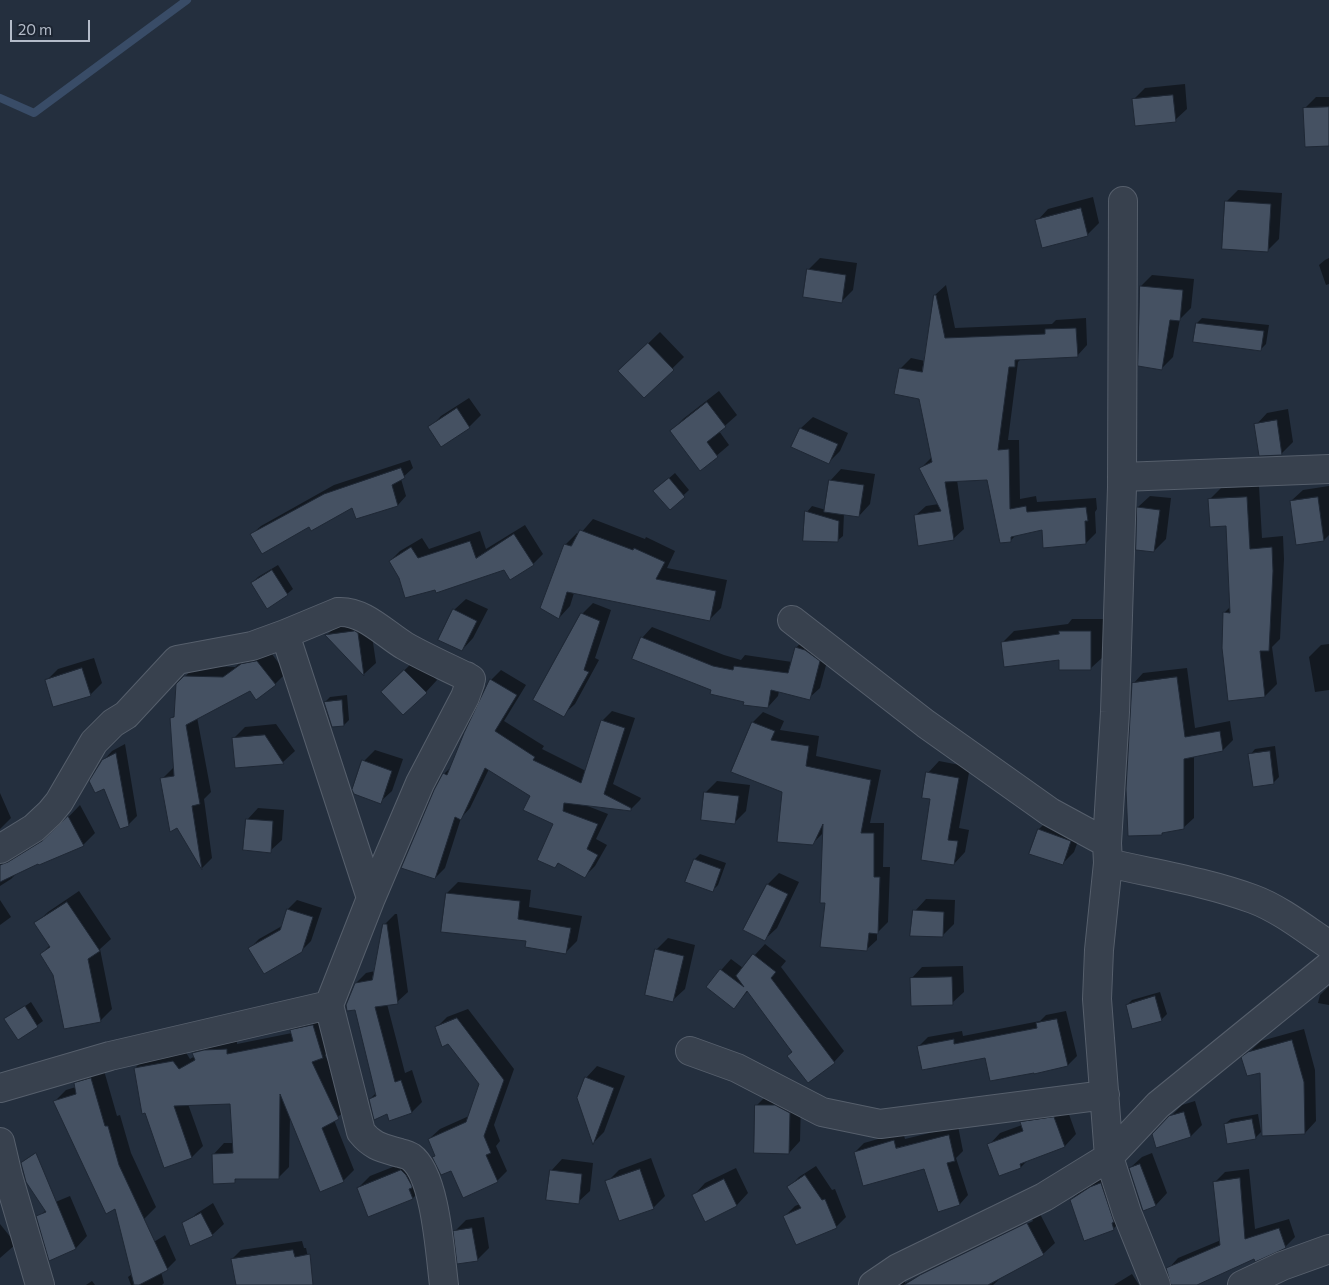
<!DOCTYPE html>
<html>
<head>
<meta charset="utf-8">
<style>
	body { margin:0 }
	#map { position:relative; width:1329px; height:1285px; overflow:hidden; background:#242f3e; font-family:Commissioner,sans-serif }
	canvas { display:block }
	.scale { position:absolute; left:10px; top:20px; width:80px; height:22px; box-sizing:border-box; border:2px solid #b4bcc9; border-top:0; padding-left:6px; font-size:15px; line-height:18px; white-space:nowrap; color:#b4bcc9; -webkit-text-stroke:4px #1d2633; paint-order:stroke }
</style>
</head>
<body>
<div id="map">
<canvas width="1329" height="1285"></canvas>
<div class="scale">20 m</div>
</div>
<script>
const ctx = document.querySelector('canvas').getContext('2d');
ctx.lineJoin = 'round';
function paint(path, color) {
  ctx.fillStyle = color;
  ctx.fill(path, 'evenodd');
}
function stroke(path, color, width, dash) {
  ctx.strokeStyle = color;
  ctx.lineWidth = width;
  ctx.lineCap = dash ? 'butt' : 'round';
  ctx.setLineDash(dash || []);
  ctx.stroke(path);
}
const shadow = new Path2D(`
	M 1185,84 L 1187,109 L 1175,120 L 1133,100 L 1145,88 Z
	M 1316,97 L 1329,97 L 1329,144 L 1304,109 Z
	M 1238,190 L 1282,193 L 1279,239 L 1267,251 L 1227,201 Z
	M 1093,197 L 1099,223 L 1087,235 L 1037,221 L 1048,209 Z
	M 820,258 L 857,263 L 853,290 L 841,302 L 804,296 L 809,269 Z
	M 1329,258 L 1329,284 L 1326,285 L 1319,265 L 1325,260 Z
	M 1152,275 L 1194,279 L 1191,308 L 1180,319 L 1173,357 L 1161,369 L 1141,286 Z
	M 946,285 L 955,328 L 1052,324 L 1056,320 L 1086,318 L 1087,345 L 1077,356 L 1022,358 L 1018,362 L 1008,440 L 1019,440 L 1020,499 L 1036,496 L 1037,502 L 1096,498 L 1097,509 L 1095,512 L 1096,533 L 1086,543 L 1043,529 L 1017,534 L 1010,541 L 988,479 L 957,480 L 964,529 L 953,539 L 915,516 L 926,506 L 939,504 L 921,468 L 931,458 L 920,398 L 900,369 L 911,358 L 925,361 L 935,295 Z
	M 1202,318 L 1269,325 L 1266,344 L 1261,349 L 1197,323 Z
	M 660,332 L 684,357 L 644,396 L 620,371 Z
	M 719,391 L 737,415 L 719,431 L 729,445 L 701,469 L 672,431 L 683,419 Z
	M 469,398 L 481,415 L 469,427 L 441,445 L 430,428 L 441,416 Z
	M 1288,409 L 1293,442 L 1281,454 L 1256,425 L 1267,413 Z
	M 813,417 L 848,433 L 840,451 L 828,463 L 793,446 L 801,428 Z
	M 410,460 L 413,468 L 401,479 L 406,496 L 398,505 L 357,518 L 353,506 L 309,525 L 252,534 L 261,526 L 334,485 Z
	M 841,469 L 875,474 L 870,504 L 859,516 L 844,513 L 843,536 L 837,541 L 807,512 L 812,506 L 826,510 L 830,481 Z
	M 675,473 L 689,490 L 670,508 L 660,486 Z
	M 1259,486 L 1262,538 L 1283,536 L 1284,559 L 1280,639 L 1272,647 L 1277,684 L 1265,696 L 1224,613 L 1231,606 L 1227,525 L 1209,500 L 1221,488 Z
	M 1329,486 L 1329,535 L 1324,540 L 1291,501 L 1303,490 Z
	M 1150,496 L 1171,498 L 1166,539 L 1154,551 L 1138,507 Z
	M 593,519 L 645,539 L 646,537 L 675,551 L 667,568 L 727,580 L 721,608 L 710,619 L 574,593 L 570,606 L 559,618 L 565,545 L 577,533 L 580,534 Z
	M 525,525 L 543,554 L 533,564 L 504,569 L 436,589 L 400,577 L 390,561 L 400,551 L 422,538 L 429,549 L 480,531 L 486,549 Z
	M 278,565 L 293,589 L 287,594 L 267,607 L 252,583 L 258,577 Z
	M 466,599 L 488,609 L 473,638 L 462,650 L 454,610 Z
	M 593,603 L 611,610 L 595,658 L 599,660 L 575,704 L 563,715 L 582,614 Z
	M 1072,619 L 1103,619 L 1103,657 L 1091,668 L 1002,643 L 1014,631 L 1068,624 Z
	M 370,622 L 376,663 L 364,674 L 327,635 L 338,624 Z
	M 652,627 L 724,655 L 741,660 L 745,655 L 792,662 L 796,648 L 806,637 L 830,650 L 820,688 L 809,698 L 779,691 L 778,696 L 768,707 L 745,701 L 713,689 L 642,638 Z
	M 1329,644 L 1329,690 L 1315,692 L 1309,657 L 1321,645 Z
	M 269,650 L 286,673 L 275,684 L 250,689 L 197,717 L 211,792 L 204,799 L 212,858 L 202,868 L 177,827 L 162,779 L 174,767 L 172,718 L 176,714 L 178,684 L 196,665 L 235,667 L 253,653 Z
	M 94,658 L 102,683 L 90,695 L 46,681 L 58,669 Z
	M 416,659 L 437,680 L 426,692 L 382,692 Z
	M 1187,668 L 1195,728 L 1230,721 L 1233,740 L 1223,750 L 1194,755 L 1194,818 L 1183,828 L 1164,832 L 1162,834 L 1133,684 L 1143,673 Z
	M 501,670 L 526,685 L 504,721 L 544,746 L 542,749 L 586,771 L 602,721 L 612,711 L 635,718 L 613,784 L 641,798 L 640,800 L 630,810 L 585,805 L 608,814 L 596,839 L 607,845 L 595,866 L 585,876 L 560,862 L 555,867 L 554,824 L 532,796 L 489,769 L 470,808 L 461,818 L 445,868 L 435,878 L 444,774 L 452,766 L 465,734 L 491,680 Z
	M 347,695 L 349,720 L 344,725 L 325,702 L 330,697 Z
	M 763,712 L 784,721 L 780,730 L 819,736 L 816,756 L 881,770 L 870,823 L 884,823 L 883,867 L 890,867 L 888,922 L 877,933 L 877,940 L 866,950 L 827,902 L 824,832 L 812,844 L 783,791 L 753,722 Z
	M 276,724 L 295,751 L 283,762 L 236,767 L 234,738 L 245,727 Z
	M 125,744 L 137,816 L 128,825 L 103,761 L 112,751 Z
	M 1275,746 L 1279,777 L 1274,782 L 1254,786 L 1250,755 L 1255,749 Z
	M 375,750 L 403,759 L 392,791 L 380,802 L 364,761 Z
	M 939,761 L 970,767 L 959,828 L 969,830 L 965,852 L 954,864 L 932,798 L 928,773 Z
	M 717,781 L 750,785 L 746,811 L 734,823 L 705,793 Z
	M 0,793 L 11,818 L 0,829 Z
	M 80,805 L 95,833 L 83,845 L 39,864 L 38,862 L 18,872 L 11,879 L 0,886 L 0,847 L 21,851 L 56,830 Z
	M 258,808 L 284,810 L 282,840 L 270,851 L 247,820 Z
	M 1050,818 L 1082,830 L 1074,852 L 1062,864 L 1039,829 Z
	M 700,854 L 726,863 L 718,885 L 712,891 L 695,859 Z
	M 779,873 L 799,882 L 777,928 L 765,939 L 745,929 L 768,884 Z
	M 458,882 L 531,890 L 529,907 L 582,916 L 577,941 L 565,953 L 527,940 L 447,893 Z
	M 79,891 L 111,939 L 100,949 L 112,1009 L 100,1021 L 54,974 L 41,955 L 50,945 L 36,923 L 48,912 Z
	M 926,899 L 955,900 L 954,924 L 942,936 L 915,911 Z
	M 0,900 L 11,917 L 0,925 Z
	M 297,900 L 322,908 L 311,941 L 301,951 L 250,948 L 259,939 L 282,926 L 288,909 Z
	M 395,914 L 397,914 L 408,992 L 397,1002 L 387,1004 L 405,1073 L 412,1070 L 422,1102 L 412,1112 L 390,1119 L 387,1112 L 370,1099 L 376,1093 L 356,983 L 366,973 L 375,971 L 385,924 Z
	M 668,938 L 695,945 L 685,989 L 673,1000 L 656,950 Z
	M 765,944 L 786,961 L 781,967 L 844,1051 L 834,1062 L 793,1052 L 748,991 L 734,1007 L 707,986 L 731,959 L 743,968 Z
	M 963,966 L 964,992 L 952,1003 L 911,979 L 922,967 Z
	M 1329,986 L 1329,1005 L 1318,1003 L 1320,995 Z
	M 1160,992 L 1167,1014 L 1161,1020 L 1127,1005 L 1132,1000 Z
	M 31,1002 L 43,1021 L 18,1039 L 6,1019 Z
	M 468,1009 L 514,1069 L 494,1125 L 500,1141 L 496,1146 L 507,1171 L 497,1181 L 451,1169 L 433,1157 L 436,1155 L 429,1139 L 440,1129 L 469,1116 L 481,1084 L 437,1027 L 447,1017 Z
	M 1066,1011 L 1077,1056 L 1068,1065 L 986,1057 L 919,1046 L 928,1037 L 962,1031 L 963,1036 L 1040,1021 L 1046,1015 Z
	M 324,1014 L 334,1046 L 325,1055 L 350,1107 L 334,1120 L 354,1170 L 343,1181 L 290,1116 L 289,1167 L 278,1178 L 237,1178 L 234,1181 L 213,1155 L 224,1143 L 233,1143 L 231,1103 L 188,1104 L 203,1146 L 192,1157 L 135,1068 L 146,1057 L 185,1051 L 190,1059 L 195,1056 L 193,1053 L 204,1042 L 237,1039 L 237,1044 L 292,1033 L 291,1031 L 302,1020 Z
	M 1304,1029 L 1315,1070 L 1316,1121 L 1305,1133 L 1261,1071 L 1243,1058 L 1261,1041 Z
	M 597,1066 L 625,1076 L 604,1132 L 593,1143 L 586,1078 Z
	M 103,1067 L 117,1116 L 120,1115 L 131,1153 L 156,1207 L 144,1219 L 121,1229 L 116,1208 L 55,1101 L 66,1090 L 76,1087 L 75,1083 L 87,1072 Z
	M 768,1094 L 801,1101 L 800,1141 L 789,1153 L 756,1106 Z
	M 1195,1101 L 1202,1125 L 1191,1136 L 1157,1147 L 1170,1117 L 1182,1105 Z
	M 1066,1106 L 1076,1134 L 1065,1146 L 1029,1159 L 1021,1167 L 989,1145 L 1000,1133 L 1022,1125 L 1021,1122 L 1033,1111 Z
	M 1258,1114 L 1261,1132 L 1255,1138 L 1225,1124 L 1231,1119 Z
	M 958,1126 L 963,1151 L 956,1158 L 968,1195 L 960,1204 L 925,1167 L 855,1152 L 864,1143 L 903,1132 L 905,1139 Z
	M 1152,1153 L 1167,1193 L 1156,1205 L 1144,1209 L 1130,1168 L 1142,1157 Z
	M 651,1158 L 665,1196 L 653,1208 L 607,1182 L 619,1170 Z
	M 413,1159 L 424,1187 L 413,1198 L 358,1188 L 370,1176 Z
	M 562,1159 L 593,1163 L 590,1191 L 578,1202 L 551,1171 Z
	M 816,1166 L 832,1190 L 835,1189 L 846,1217 L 836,1227 L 785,1216 L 795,1206 L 800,1204 L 789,1187 L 799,1177 Z
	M 736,1168 L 748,1193 L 737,1205 L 706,1220 L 694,1195 L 705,1183 Z
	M 1249,1169 L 1255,1229 L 1289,1219 L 1295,1237 L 1285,1247 L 1255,1258 L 1194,1285 L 1173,1285 L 1168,1269 L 1178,1258 L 1221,1240 L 1215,1182 L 1225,1172 Z
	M 1103,1176 L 1125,1217 L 1113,1229 L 1071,1200 L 1083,1188 Z
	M 70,1196 L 87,1236 L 76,1248 L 55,1257 L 41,1215 L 53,1203 Z
	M 213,1203 L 224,1224 L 212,1235 L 185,1225 L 196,1214 Z
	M 1039,1212 L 1055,1243 L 1043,1254 L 1005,1274 L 993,1285 L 900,1285 L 906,1279 ZM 1032,1219 L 1033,1221 L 905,1283 L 905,1280 Z
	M 484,1217 L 489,1248 L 477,1260 L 455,1231 L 466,1220 Z
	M 0,1224 L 16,1244 L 0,1258 Z
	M 165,1235 L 176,1260 L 167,1269 L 161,1272 L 164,1283 L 162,1285 L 131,1285 L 128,1277 L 132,1274 L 138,1252 Z
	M 302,1241 L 304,1248 L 306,1248 L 312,1276 L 303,1285 L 237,1285 L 232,1259 L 241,1250 Z
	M 1132,1274 L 1139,1285 L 1114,1285 Z
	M 92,1281 L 95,1285 L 86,1285 Z`);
const stream = new Path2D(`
	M 0,98 L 34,113 L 187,0`);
const building = new Path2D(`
	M 1173,95 L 1176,122 L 1135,126 L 1132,99 Z
	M 1329,107 L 1329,146 L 1305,147 L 1303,108 Z
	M 1225,201 L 1271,204 L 1268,252 L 1222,249 Z
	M 1081,208 L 1088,236 L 1042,248 L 1035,220 Z
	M 807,269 L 846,275 L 842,303 L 803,297 Z
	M 1140,286 L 1183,290 L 1180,321 L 1170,320 L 1162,370 L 1138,366 Z
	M 934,295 L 936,295 L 945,338 L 1045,334 L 1045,329 L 1076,328 L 1078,357 L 1015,360 L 1015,367 L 1009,367 L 998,450 L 1009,449 L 1010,509 L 1026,506 L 1027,512 L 1086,507 L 1088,521 L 1085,521 L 1086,544 L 1043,548 L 1042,530 L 1011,537 L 1011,542 L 1000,543 L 987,480 L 945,482 L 954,540 L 918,546 L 914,515 L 941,511 L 919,468 L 932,462 L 919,399 L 894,394 L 899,368 L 922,372 Z
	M 1196,323 L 1264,331 L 1261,351 L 1193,342 Z
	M 648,343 L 674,370 L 644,398 L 618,371 Z
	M 707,402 L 726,427 L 707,442 L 718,457 L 700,471 L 670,431 Z
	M 457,408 L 470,428 L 441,447 L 428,427 Z
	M 1277,420 L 1282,455 L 1259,456 L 1254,424 Z
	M 800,428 L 838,444 L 829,464 L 791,447 Z
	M 401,468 L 405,478 L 392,485 L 398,506 L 356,519 L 352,508 L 311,531 L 309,527 L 262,554 L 250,534 L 324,494 Z
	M 669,478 L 685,497 L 670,510 L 653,491 Z
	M 829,480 L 864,485 L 859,517 L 824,512 Z
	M 1247,497 L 1250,549 L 1272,547 L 1273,571 L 1269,651 L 1260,651 L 1265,697 L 1228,701 L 1222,648 L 1223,612 L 1230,613 L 1226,526 L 1210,527 L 1208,499 Z
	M 1318,497 L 1324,541 L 1296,545 L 1290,501 Z
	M 1137,507 L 1160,510 L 1154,552 L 1136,550 Z
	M 805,511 L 839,521 L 838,542 L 803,541 Z
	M 580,530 L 633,550 L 634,548 L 665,562 L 656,579 L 716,591 L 710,621 L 567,592 L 559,619 L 540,608 L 564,544 L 571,546 Z
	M 514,534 L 534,565 L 510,580 L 504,570 L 436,593 L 435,590 L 405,598 L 399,578 L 389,561 L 411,547 L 418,558 L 470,541 L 476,558 Z
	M 272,570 L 288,595 L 267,609 L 251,583 Z
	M 453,609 L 477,621 L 462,651 L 438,640 Z
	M 581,613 L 600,621 L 584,670 L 589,672 L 564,717 L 533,700 Z
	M 355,631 L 358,633 L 364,676 L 325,635 Z
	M 1059,631 L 1091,631 L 1091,670 L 1059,670 L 1059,660 L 1004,667 L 1001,642 L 1059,634 Z
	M 641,637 L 713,666 L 733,670 L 734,666 L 788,673 L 795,647 L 805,650 L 820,661 L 810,700 L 771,690 L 768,708 L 743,705 L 744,702 L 710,694 L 711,690 L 632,659 Z
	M 257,661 L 276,685 L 256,700 L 250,691 L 186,725 L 200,804 L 192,806 L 202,870 L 177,828 L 170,832 L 160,778 L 174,776 L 170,718 L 174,717 L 176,684 L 184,676 L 223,677 L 241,664 Z
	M 82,668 L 91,696 L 53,707 L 45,680 Z
	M 404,670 L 427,693 L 403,715 L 381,692 Z
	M 1177,677 L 1185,737 L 1220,731 L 1223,751 L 1184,759 L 1184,829 L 1162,833 L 1162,835 L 1128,836 L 1126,789 L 1132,683 Z
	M 490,679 L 517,695 L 495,731 L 535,757 L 533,760 L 581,783 L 601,720 L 625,728 L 604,794 L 631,808 L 631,811 L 564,803 L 563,811 L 598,824 L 587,849 L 598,855 L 585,878 L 558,863 L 555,868 L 537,860 L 553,824 L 523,810 L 530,796 L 485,768 L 461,820 L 455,817 L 435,879 L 401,868 L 434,790 L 443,773 L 447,775 L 464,733 Z
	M 342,700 L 344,726 L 332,727 L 324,702 Z
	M 752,722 L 775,731 L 771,740 L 809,746 L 806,766 L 871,780 L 861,833 L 874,833 L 874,877 L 880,877 L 878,934 L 869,933 L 867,951 L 820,947 L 825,903 L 820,903 L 823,824 L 813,845 L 777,842 L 782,792 L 731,772 Z
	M 265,735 L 284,764 L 235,768 L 232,738 Z
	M 1270,751 L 1274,784 L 1253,787 L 1248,754 Z
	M 116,753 L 129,826 L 120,829 L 104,789 L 95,793 L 89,781 L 102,760 Z
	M 362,760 L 392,771 L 381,804 L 354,794 L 352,790 Z
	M 926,772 L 959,778 L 948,840 L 958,841 L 954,865 L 921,860 L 930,799 L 922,798 Z
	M 704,792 L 739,796 L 735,824 L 701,820 Z
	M 68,816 L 84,846 L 39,865 L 38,864 L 0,882 L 0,865 L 8,862 L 42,841 Z
	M 246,819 L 273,821 L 271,853 L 243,850 Z
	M 1038,829 L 1071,841 L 1063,865 L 1029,854 Z
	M 694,859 L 721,869 L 713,892 L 685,882 Z
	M 767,884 L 788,894 L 765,941 L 743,930 Z
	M 446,893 L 520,901 L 518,919 L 571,928 L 566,954 L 525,947 L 526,941 L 441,932 Z
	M 67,902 L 100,951 L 88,959 L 101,1022 L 64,1029 L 53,975 L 40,954 L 50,947 L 34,923 Z
	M 287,909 L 313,917 L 302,952 L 264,974 L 248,948 L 280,930 Z
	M 913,910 L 944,912 L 943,937 L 910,936 Z
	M 383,924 L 387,924 L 398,1004 L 375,1007 L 395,1082 L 401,1080 L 412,1113 L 389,1121 L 387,1114 L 374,1120 L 369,1099 L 376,1096 L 355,1010 L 347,1011 L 346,1005 L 355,983 L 372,980 Z
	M 655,949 L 684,956 L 673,1002 L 645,995 Z
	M 753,954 L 776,972 L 771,978 L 835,1063 L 808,1083 L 787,1056 L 792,1052 L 747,991 L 734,1009 L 706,987 L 720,969 L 744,987 L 736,976 Z
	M 952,977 L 953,1005 L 911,1006 L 910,978 Z
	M 1155,996 L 1162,1021 L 1132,1029 L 1126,1005 Z
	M 25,1006 L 38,1027 L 18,1040 L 4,1019 Z
	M 457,1018 L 504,1080 L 484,1136 L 491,1153 L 486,1155 L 498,1182 L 463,1198 L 451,1171 L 441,1175 L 432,1157 L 435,1156 L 428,1139 L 466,1122 L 479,1084 L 448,1044 L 442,1047 L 435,1027 Z
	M 1057,1019 L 1068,1066 L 1034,1074 L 1034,1073 L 990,1081 L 985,1058 L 922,1070 L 917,1046 L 954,1039 L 954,1044 L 1037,1028 L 1036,1023 Z
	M 313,1025 L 323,1058 L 312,1062 L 339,1119 L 322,1128 L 344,1182 L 320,1192 L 280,1094 L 279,1179 L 235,1179 L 235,1183 L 213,1184 L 212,1154 L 233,1153 L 230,1104 L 174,1106 L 192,1158 L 164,1168 L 145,1113 L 142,1114 L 134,1068 L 173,1061 L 179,1069 L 195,1060 L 192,1053 L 204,1050 L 227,1049 L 227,1054 L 293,1041 L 290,1030 Z
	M 1292,1040 L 1304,1082 L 1305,1134 L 1262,1136 L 1260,1073 L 1247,1076 L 1241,1057 L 1248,1052 Z
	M 585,1077 L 614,1088 L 593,1145 L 577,1098 Z
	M 91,1078 L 105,1126 L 108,1126 L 119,1165 L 168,1270 L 139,1285 L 134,1285 L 115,1209 L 106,1214 L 53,1101 L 76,1094 L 74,1083 Z
	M 755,1105 L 775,1105 L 790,1113 L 789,1154 L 754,1153 Z
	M 1184,1112 L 1191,1137 L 1156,1148 L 1152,1134 L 1169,1116 Z
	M 1054,1117 L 1065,1147 L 1020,1164 L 1021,1168 L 999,1176 L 987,1144 L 1023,1131 L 1020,1122 Z
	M 1252,1119 L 1256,1139 L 1227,1144 L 1224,1124 Z
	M 949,1135 L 955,1161 L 947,1163 L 960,1205 L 938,1212 L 924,1169 L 863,1186 L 854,1152 L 894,1140 L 896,1148 Z
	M 36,1153 L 76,1249 L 49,1261 L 36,1216 L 46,1212 L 26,1182 L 21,1163 Z
	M 1140,1164 L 1156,1206 L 1143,1211 L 1129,1168 Z
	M 640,1169 L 654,1209 L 619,1221 L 605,1181 Z
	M 401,1170 L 406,1175 L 412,1186 L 412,1188 L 409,1189 L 413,1199 L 368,1217 L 357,1188 Z
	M 550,1170 L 582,1174 L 579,1204 L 546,1200 Z
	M 805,1175 L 822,1200 L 825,1199 L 837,1228 L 796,1245 L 783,1216 L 801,1208 L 787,1187 Z
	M 1240,1178 L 1245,1239 L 1279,1228 L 1286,1248 L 1255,1262 L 1254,1259 L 1197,1285 L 1171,1285 L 1166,1268 L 1220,1245 L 1213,1182 Z
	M 724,1179 L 737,1206 L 705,1222 L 692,1195 Z
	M 1101,1183 L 1114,1222 L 1112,1223 L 1114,1230 L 1084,1241 L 1070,1200 L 1090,1187 Z
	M 201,1213 L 213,1236 L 190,1246 L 182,1223 Z
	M 1027,1223 L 1044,1255 L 988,1285 L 904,1285 L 920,1275 Z
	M 472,1228 L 478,1261 L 457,1264 L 453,1231 Z
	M 293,1250 L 295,1257 L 310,1254 L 313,1285 L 236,1285 L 231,1259 Z`);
const street = new Path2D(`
	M 1123,201 L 1122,487 L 1115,712 L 1107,843 L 1108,863 L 1099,950 L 1097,999 L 1109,1157 L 1127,1213 L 1156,1285
	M 1122,477 L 1329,469
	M 792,620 L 926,724 L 1050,812 L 1107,843
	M 285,634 L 371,898
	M 0,849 L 34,828 L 50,813 L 59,802 L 94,742 L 113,723 L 126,715 L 177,660 L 252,646 L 285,634 L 338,612 C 363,610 385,634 405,646 C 426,658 449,668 471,679 L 466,676
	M 1108,863 C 1156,874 1207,882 1253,899 C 1280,909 1305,929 1329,945
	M 690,1051 L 737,1068 L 822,1112 L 880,1124 L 1105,1095
	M 0,1088 L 110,1056 L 329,1005
	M 0,1142 L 8,1176 L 40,1285
	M 444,1285 C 440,1255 436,1175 411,1157 C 408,1155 404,1154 400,1153 C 383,1148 373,1147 361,1132 L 329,1005 L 371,898 L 420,783 L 465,697 L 470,683 L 466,676
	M 873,1285 L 898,1268 L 1044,1197 L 1109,1157 L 1158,1105 L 1329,966
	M 1242,1285 L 1282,1266 L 1329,1249`);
paint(shadow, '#0007');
stroke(stream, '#394c67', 8);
paint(building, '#455162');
stroke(building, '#1f2835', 1);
stroke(street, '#565f6c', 30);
stroke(street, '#38414e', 28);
</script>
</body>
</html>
